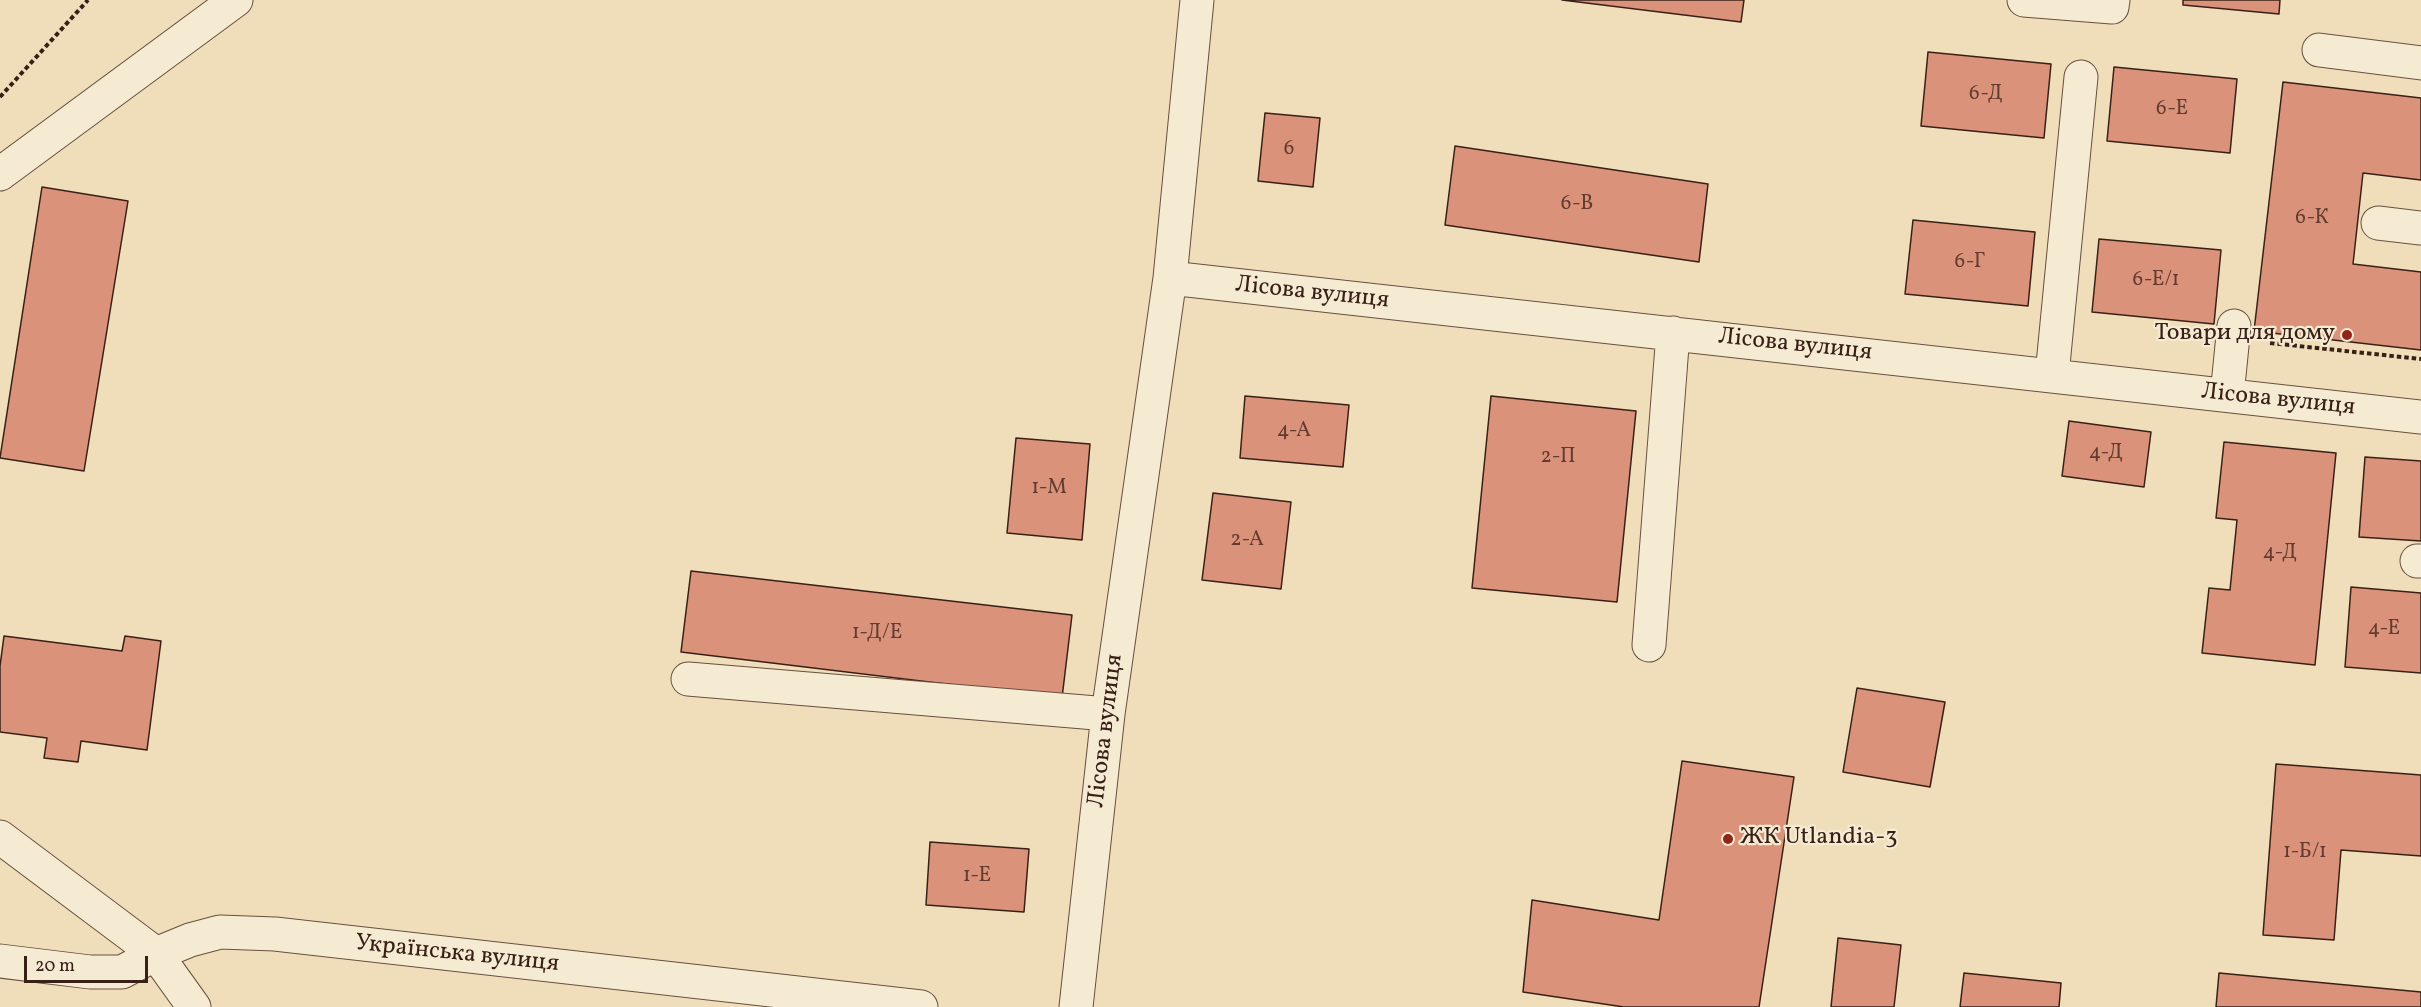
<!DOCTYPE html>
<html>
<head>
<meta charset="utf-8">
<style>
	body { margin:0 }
	#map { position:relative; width:2421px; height:1007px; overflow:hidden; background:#f0deba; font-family:Vollkorn,serif }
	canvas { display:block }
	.scale { position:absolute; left:24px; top:956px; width:124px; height:27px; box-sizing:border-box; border:3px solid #392017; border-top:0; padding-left:8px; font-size:18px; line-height:21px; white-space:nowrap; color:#392017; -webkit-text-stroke:4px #f5ead2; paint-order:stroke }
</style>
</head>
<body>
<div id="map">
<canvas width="2421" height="1007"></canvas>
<div class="scale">20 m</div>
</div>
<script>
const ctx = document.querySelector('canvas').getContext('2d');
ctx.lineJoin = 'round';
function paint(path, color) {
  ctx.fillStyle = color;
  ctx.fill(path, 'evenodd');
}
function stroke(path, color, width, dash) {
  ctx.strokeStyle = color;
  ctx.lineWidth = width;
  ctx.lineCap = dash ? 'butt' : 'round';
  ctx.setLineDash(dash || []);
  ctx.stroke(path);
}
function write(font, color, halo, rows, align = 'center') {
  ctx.font = font + ' Vollkorn,serif';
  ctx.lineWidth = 4.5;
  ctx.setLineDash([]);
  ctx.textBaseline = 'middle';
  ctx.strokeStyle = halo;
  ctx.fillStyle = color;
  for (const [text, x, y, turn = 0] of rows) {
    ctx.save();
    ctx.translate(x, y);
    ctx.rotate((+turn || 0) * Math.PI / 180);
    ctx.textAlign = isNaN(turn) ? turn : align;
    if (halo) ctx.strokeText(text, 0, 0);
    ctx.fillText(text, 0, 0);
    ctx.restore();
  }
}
const building = new Path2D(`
	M 1562,0 L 1744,0 L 1741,22 Z
	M 2183,0 L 2280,0 L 2279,14 L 2183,5 Z
	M 1928,52 L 2051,64 L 2044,138 L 1921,126 Z
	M 2114,67 L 2237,79 L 2230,153 L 2107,141 Z
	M 2283,82 L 2421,98 L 2421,180 L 2363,173 L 2353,264 L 2421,272 L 2421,350 L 2254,331 Z
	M 1265,113 L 1320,118 L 1313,187 L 1258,181 Z
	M 1455,146 L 1708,184 L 1699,262 L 1445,225 Z
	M 42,187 L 128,201 L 84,471 L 0,458 Z
	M 1913,220 L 2035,232 L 2028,306 L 1905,294 Z
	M 2099,239 L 2221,250 L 2214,324 L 2092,312 Z
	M 1245,396 L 1349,405 L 1343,467 L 1240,458 Z
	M 1491,396 L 1636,411 L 1617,602 L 1472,588 Z
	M 2069,421 L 2151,432 L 2144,487 L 2062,476 Z
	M 1016,438 L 1090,444 L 1082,540 L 1007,533 Z
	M 2224,442 L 2336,453 L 2315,665 L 2202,653 L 2209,588 L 2230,590 L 2237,520 L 2216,518 Z
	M 2365,457 L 2421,461 L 2421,541 L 2359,537 Z
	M 1213,493 L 1291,502 L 1281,589 L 1202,580 Z
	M 691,571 L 1072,615 L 1062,698 L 681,652 Z
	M 2351,587 L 2421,593 L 2421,673 L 2345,667 Z
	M 4,636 L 122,651 L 125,636 L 161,641 L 147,750 L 81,741 L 78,762 L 44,758 L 47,738 L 0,732 L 0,666 Z
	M 1857,688 L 1945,702 L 1930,787 L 1843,772 Z
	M 1682,761 L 1794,777 L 1759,1007 L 1624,1007 L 1523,992 L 1532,900 L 1659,920 Z
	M 2276,764 L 2421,775 L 2421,856 L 2341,850 L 2334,940 L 2263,935 Z
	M 930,842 L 1029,849 L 1024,912 L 926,905 Z
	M 1838,938 L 1901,945 L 1894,1007 L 1831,1007 Z
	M 1964,973 L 2061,983 L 2059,1007 L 1960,1007 Z
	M 2219,973 L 2421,992 L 2421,1007 L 2216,1007 Z`);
const path = new Path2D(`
	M 0,97 L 88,0
	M 2270,343 L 2421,359`);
const minor = new Path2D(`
	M 2024,0 L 2112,7 L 2113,0
	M 2319,50 L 2421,63
	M 0,174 L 236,0
	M 2378,223 L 2421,228
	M 1170,278 L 2421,417
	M 2052,375 L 2081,77
	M 2227,395 L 2234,326
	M 2417,561 L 2421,561
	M 1649,645 L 1673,333
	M 688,679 L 1108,714
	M 0,837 L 156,954 L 194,1007
	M 0,961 L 90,972 L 122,972 L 156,954 L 190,940 L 220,932 L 275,934 L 921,1007
	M 1076,1007 L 1108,714 L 1170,278 L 1197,0`);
const markers = [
	[2347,335,6,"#8f2418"],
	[1728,839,6,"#8f2418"]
];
const numberNames = [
	["6-Д",1986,95],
	["6-Е",2172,110],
	["6",1289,150],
	["6-В",1577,205],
	["6-К",2312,219],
	["6-Г",1970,263],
	["6-Е/1",2156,281],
	["4-А",1294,432],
	["4-Д",2106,454],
	["2-П",1558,458],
	["1-М",1049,489],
	["2-А",1247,541],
	["4-Д",2280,554],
	["4-Е",2384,630],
	["1-Д/Е",877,634],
	["1-Б/1",2305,853],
	["1-Е",977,877]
];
const streetNames = [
	["Лісова вулиця",1312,294,6],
	["Лісова вулиця",1795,346,6],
	["Лісова вулиця",2278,401,6],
	["Лісова вулиця",1107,731,-83],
	["Українська вулиця",457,955,6]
];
const poiNames = [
	["Товари для дому",2335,335],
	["ЖК Utlandia-3",1740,839,"left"]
];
paint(building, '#db927a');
stroke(building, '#392017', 1.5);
stroke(minor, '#675040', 35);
stroke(path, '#392017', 4, [4.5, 3]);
stroke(minor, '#f5ead2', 33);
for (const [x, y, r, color] of markers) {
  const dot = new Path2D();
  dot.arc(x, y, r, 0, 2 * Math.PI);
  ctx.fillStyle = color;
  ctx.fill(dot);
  stroke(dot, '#f5ead2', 2);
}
write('21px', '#623c30', null, numberNames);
write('24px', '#392017', '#f5ead2', streetNames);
write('24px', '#392017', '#f5ead2', poiNames, 'right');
</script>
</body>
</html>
